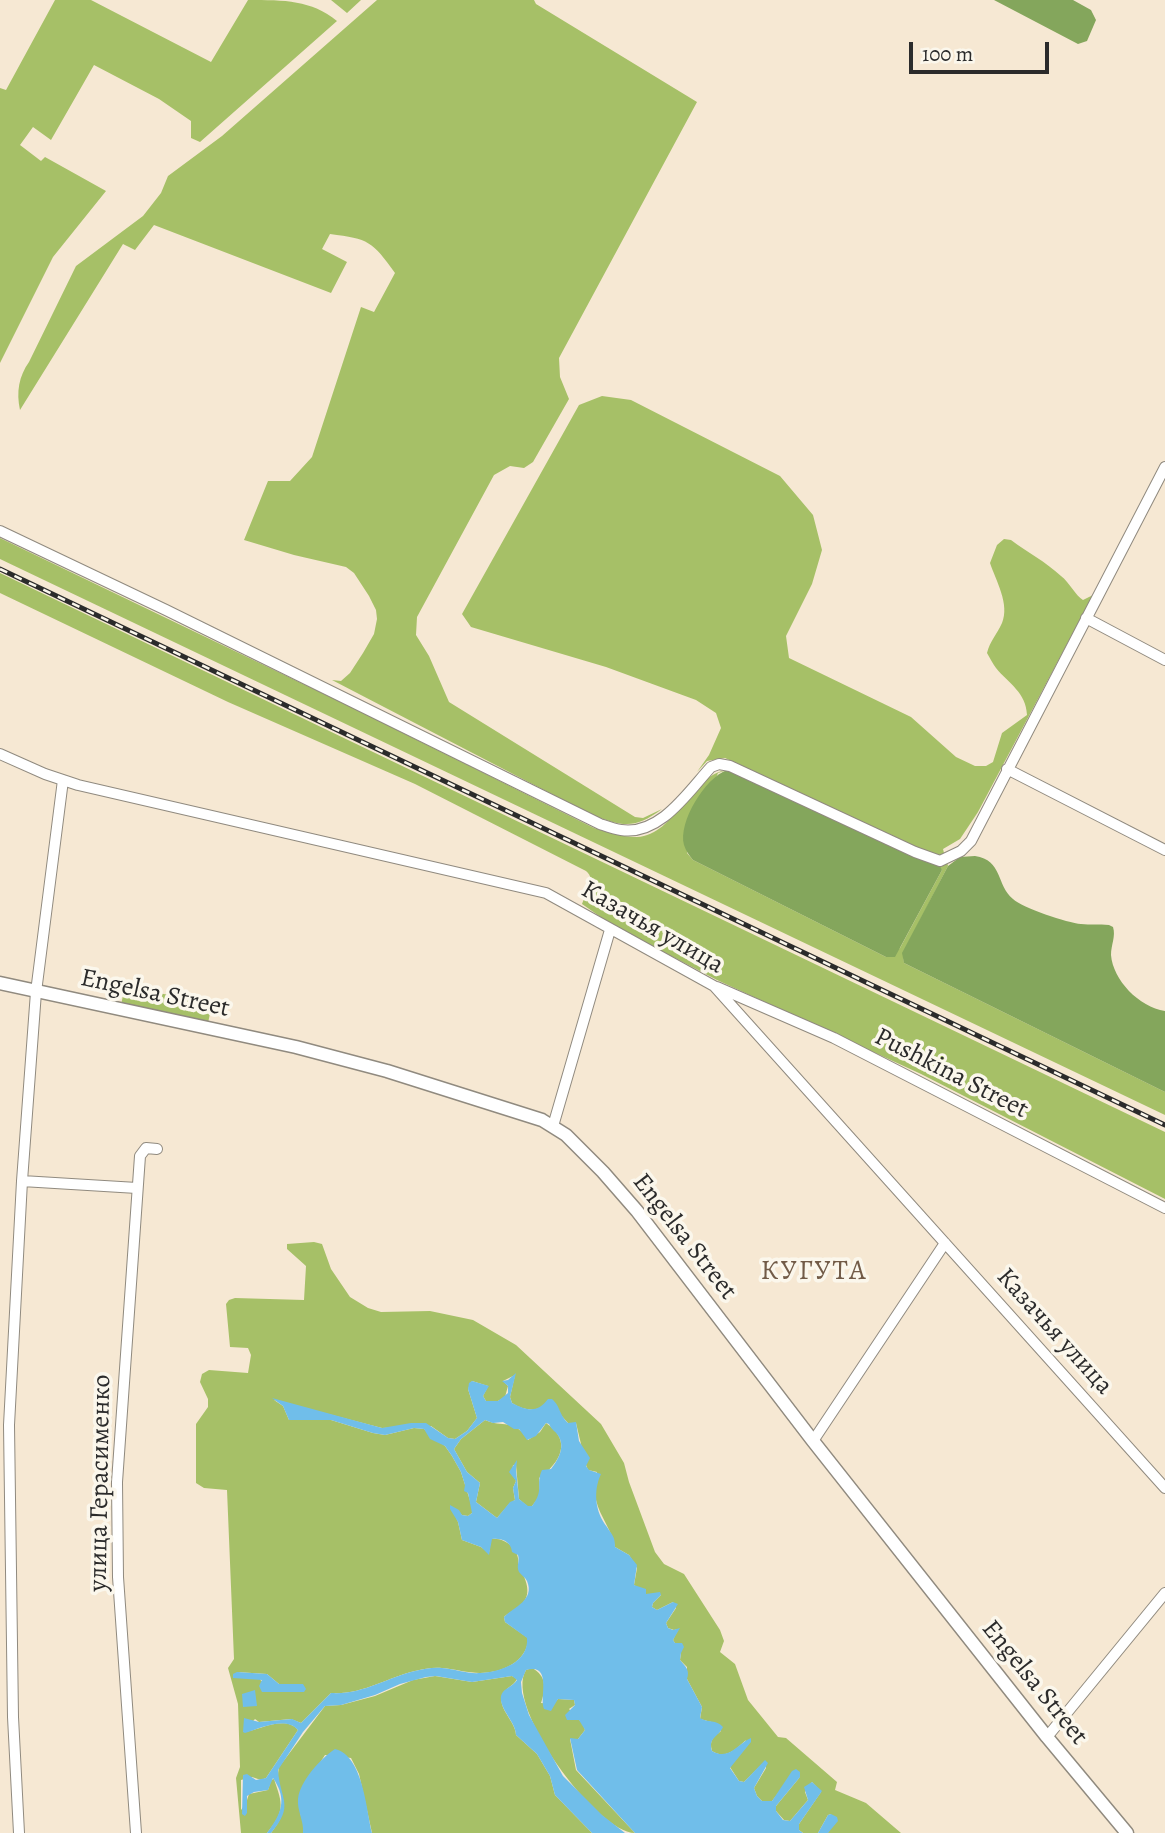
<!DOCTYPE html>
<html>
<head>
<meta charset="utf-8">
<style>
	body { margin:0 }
	#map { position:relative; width:1165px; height:1833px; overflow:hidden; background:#f6e8d3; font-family:Alegreya,serif }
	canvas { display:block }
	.scale { position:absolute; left:909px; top:42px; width:140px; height:32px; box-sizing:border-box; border:4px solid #2b2b2b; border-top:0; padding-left:9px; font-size:21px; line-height:24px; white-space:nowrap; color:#2b2b2b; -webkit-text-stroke:5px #fbf7ec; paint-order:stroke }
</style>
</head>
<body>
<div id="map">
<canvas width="1165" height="1833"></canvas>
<div class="scale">100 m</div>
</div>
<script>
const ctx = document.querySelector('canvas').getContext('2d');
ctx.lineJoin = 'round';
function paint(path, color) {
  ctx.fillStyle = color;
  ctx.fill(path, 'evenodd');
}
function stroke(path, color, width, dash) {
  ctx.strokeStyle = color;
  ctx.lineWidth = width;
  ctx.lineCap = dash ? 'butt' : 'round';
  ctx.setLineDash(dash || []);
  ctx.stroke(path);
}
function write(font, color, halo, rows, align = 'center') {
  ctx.font = font + ' Alegreya,serif';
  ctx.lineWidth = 7;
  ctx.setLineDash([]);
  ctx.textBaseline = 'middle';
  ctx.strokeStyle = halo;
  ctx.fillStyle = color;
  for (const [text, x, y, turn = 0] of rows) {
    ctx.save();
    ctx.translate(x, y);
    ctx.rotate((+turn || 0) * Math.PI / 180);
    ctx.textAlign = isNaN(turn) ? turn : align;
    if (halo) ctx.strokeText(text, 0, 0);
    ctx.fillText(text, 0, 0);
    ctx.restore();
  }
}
const green = new Path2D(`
	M 55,0 L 91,0 L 211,62 L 248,0 C 285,0 311,0 337,21 L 200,142 L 191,138 L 191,121 L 159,99 L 94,65 L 51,140 L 33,127 L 20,145 L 41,161 L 45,157 L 106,191 L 53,257 L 0,363 L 0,88 L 6,90 Z
	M 331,0 L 361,0 L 347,13 Z
	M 377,0 L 534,0 L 536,4 L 697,102 L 559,358 L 560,377 L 569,399 L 533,462 L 524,468 L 510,466 L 494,475 L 417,617 L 416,635 L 429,656 L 449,702 L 635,817 L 643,818 L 662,809 C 635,829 624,827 592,815 L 332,680 L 341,681 L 350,673 L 363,653 L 374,634 L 377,619 L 376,610 L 369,596 L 354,573 L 346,567 L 294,555 L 244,540 L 268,481 L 290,481 L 312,457 L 361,307 L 374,312 L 395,273 C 372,241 369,239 330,234 L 322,249 L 347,262 L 331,293 L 154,225 L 135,250 L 123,244 L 20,410 C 16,392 19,376 29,362 L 76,266 L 143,216 L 161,193 L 168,176 L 222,136 Z
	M 602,396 L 631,400 L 780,476 L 813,515 L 822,550 L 812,584 L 786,636 L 789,658 L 911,717 L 956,757 L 975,766 L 986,766 L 993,762 L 1002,733 L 1027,715 C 1026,692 1009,684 996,668 C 993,664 990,658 987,653 C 990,641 997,634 1002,623 C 1010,604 996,581 990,563 L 997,545 L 1004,539 L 1011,540 C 1027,552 1046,562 1061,576 C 1069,582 1076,596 1083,600 L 1093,595 L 978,812 L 960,839 L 943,849 L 945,857 L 922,851 L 725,758 L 707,761 L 697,772 L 709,755 L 721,728 L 716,713 L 696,700 L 606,667 L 471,627 L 462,614 L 579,405 Z
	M 0,538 L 351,707 L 594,828 C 607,832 623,837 637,837 C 676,835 690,775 727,770 L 718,773 L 687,853 L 693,860 L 886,957 L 900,948 L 942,870 L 935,864 L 947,861 L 948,866 L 903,953 L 904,963 L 1165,1092 L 1165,1115 L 0,559 Z
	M 0,573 L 1165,1132 L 1165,1199 L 921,1074 L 717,980 L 612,925 L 582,904 C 586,893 597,880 586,871 L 415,784 L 228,702 L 0,593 Z
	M 125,986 L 188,999 L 187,1007 L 201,1010 L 203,1002 L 212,1004 L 208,1023 L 121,1005 Z
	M 314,1242 L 322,1244 L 331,1269 L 350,1297 L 368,1308 L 381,1312 L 430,1311 L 473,1320 L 516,1345 L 601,1424 L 624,1463 L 629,1482 L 655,1552 L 664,1564 L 684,1574 L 720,1630 L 724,1641 L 720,1652 L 735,1664 L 748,1700 L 778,1737 L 786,1738 L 837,1782 L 835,1790 L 866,1803 L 901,1833 L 828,1833 L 831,1814 L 828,1815 L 818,1833 L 803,1833 L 799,1830 L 799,1824 L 821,1792 L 812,1782 L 805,1792 L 808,1800 L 790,1821 L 784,1820 L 776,1811 L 776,1806 L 800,1777 L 779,1792 L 772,1801 L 762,1801 L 757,1796 L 754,1788 L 766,1768 L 765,1761 L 744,1782 L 739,1781 L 730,1767 L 746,1740 C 736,1749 726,1760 712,1751 C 709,1740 713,1737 721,1731 L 715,1723 L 700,1719 L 702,1707 L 687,1679 L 687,1667 L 680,1660 L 681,1653 L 673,1640 L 678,1629 L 674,1630 L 668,1628 L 666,1623 L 676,1608 L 673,1602 L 657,1610 L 652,1607 L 653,1603 L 661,1595 L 646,1594 L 634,1585 L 637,1568 L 629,1555 L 615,1547 C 612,1530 600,1517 596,1500 C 594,1490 597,1481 597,1472 L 588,1470 L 586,1465 L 576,1423 L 568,1423 L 559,1413 L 542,1407 C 531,1412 522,1409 512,1403 L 510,1397 L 515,1375 L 503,1381 L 508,1386 L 505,1397 L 498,1401 L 486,1401 L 483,1396 L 488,1386 L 472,1381 L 468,1389 L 477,1418 L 467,1431 L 455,1439 L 448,1438 L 431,1426 L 382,1428 L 274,1400 L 283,1406 L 289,1420 L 331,1420 L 373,1433 L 385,1435 L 414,1428 L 424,1429 L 445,1446 L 452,1456 L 461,1472 L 472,1507 L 472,1513 L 468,1516 L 462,1515 L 451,1506 L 458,1522 L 462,1540 L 481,1547 L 489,1553 L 491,1539 C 506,1537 521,1551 518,1565 C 526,1579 534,1595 519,1607 C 514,1611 509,1612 504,1617 L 505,1622 L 528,1638 C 528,1662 501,1673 480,1673 C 468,1673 455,1669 442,1668 C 433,1667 424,1669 415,1671 C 386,1678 362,1695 331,1693 L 301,1723 L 291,1719 L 259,1722 L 255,1719 L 243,1732 C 258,1731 285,1714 298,1730 L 266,1778 L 261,1780 L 252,1777 L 241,1780 L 241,1810 L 246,1803 L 249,1794 L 268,1790 L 271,1780 L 274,1779 C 283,1805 285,1811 267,1833 L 241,1833 L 236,1778 L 240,1767 L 238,1704 L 228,1668 L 234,1659 L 227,1490 L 204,1488 L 196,1483 L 196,1424 L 208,1407 L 208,1399 L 200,1382 L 202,1374 L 209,1370 L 248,1373 L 251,1355 L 248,1348 L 230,1347 L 226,1304 L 229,1300 L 235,1298 L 304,1300 L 306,1266 L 287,1249 L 287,1244 ZM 237,1672 L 267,1674 L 279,1684 L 303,1684 L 303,1692 C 290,1691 266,1689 259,1678 Z
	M 485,1420 C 502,1428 515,1418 528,1440 L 540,1432 L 546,1423 C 573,1441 560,1463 539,1478 L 540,1496 L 532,1506 L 528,1507 L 519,1499 L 516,1465 L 513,1465 L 512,1473 L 516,1481 L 513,1488 L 515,1500 L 510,1503 L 497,1518 L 476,1502 L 480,1483 L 467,1472 L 454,1449 L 461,1439 Z
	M 532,1668 C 547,1676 546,1689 541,1703 L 553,1704 L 558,1699 L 574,1700 L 575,1705 L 569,1709 L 583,1724 L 585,1730 L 578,1739 L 570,1739 L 576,1770 L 635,1833 C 597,1833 503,1706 526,1670 Z
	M 435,1676 L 472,1682 L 512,1676 L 517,1679 C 513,1687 504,1688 502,1696 C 498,1709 516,1722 516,1735 L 537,1754 L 550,1776 L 555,1795 L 592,1833 L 372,1833 L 359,1774 L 351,1758 L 325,1755 L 316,1769 L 300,1813 L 304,1824 L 303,1833 L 271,1833 C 298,1799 273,1795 279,1767 L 325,1706 L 341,1705 L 375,1696 L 413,1680 Z`);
const forest = new Path2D(`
	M 994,0 L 1073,0 L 1091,10 L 1096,20 L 1087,41 L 1078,44 Z
	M 727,770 L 940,866 L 942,870 L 895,957 L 886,957 L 693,860 C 689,855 686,851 684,845 C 678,822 705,778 727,770 Z
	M 975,856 C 1003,860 996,885 1013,899 C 1022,908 1068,923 1081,924 C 1090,925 1099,924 1109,925 L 1113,927 C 1116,936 1111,945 1111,955 C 1113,980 1139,1007 1165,1011 L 1165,1092 L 904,963 L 902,953 L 948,866 L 960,857 Z`);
const water = new Path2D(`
	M 516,1373 L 510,1397 L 512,1403 C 526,1410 537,1414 548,1399 L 552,1399 C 561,1407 558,1413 568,1423 L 576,1422 L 579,1441 L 590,1458 L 586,1466 L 589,1470 L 601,1474 C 593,1491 595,1512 607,1527 C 612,1535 615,1536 615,1547 L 629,1555 L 637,1565 L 634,1585 L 646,1589 L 646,1594 L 660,1592 L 661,1595 L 653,1603 L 652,1607 L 657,1610 L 673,1602 L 678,1604 L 666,1623 L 668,1628 L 673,1630 L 680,1628 L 673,1640 L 675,1643 L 682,1643 L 684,1647 L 681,1653 L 680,1660 C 686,1667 690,1670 687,1679 L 702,1707 L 700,1718 C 708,1723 716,1719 723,1727 C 718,1738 708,1737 712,1751 C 729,1761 737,1744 751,1738 L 751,1742 L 730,1768 L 739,1781 L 744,1782 L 765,1760 L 768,1763 L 754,1788 L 757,1796 L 762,1801 L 772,1801 L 792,1771 L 796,1769 L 800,1772 L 800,1777 L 776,1806 L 776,1811 L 783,1820 L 790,1821 L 808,1800 L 804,1787 L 812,1782 L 822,1791 L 799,1824 L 799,1830 L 803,1833 L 635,1833 L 577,1770 L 570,1738 L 578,1739 L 585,1730 L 579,1720 L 567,1720 L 565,1715 L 575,1705 L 574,1700 L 558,1699 L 551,1711 L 544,1709 C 539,1698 553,1663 526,1670 L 521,1682 L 522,1693 L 529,1715 L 563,1776 L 602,1815 L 625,1833 L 592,1833 L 555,1795 L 550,1776 L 537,1754 L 516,1735 C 516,1722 499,1709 501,1696 C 503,1688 513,1687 517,1680 L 512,1676 L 472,1682 L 436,1676 L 426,1677 L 400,1684 L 375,1695 L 341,1705 L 325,1706 L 303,1732 L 278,1770 C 280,1800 295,1805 271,1833 L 267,1833 C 281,1814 288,1800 273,1778 L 268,1790 L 254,1792 L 247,1796 L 247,1813 L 245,1816 L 242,1814 L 243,1775 L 247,1774 L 256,1780 L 266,1778 L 298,1730 C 286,1716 260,1728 245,1733 L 243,1732 L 244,1718 L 259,1722 L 292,1719 L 301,1723 L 331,1693 C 362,1695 386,1678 415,1671 C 424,1669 433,1667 442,1668 C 455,1669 468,1674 480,1673 C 501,1672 529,1662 527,1638 L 505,1622 L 504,1617 C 514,1607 535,1600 527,1581 C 525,1577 521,1575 519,1572 C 516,1566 520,1561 518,1555 L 512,1552 C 511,1541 501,1538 492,1539 L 489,1555 L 481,1547 L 462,1540 L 458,1522 L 450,1509 L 450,1505 L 459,1510 L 462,1515 L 468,1516 L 472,1513 L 468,1493 L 464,1491 L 465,1485 L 461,1472 L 452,1456 L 445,1446 L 430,1439 L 424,1429 L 414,1428 L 385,1435 L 373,1433 L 331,1420 L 289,1420 L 283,1406 L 272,1398 L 382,1428 L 411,1423 L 426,1423 L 448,1438 L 455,1439 L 467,1431 L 477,1418 L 468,1389 L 469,1383 L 472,1381 L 489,1386 L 483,1396 L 486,1401 L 498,1401 L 508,1393 L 508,1386 L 502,1381 L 508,1380 ZM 485,1420 L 493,1423 L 503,1422 L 514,1429 L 519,1429 L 527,1440 L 536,1436 L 546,1423 L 549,1424 C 552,1431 556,1431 559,1437 C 565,1448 558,1460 551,1469 L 542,1470 C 535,1485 545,1489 532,1506 L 528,1506 L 519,1499 L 516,1470 L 517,1460 L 509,1472 L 516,1481 L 513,1488 L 515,1500 L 510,1502 L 497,1518 L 476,1502 L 480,1483 L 467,1472 L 454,1449 L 461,1439 Z
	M 237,1672 L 267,1674 L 279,1684 L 303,1684 L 306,1689 L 304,1692 L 262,1692 L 259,1686 L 262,1680 L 233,1678 L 233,1674 Z
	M 255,1690 L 257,1706 L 243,1707 L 242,1694 Z
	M 335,1749 C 363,1756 366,1808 372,1833 L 303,1833 C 304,1821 297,1811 298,1799 C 300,1781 320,1759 335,1749 Z
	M 831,1814 L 837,1817 L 838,1821 L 828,1833 L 818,1833 L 828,1815 Z`);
const minor = new Path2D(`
	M 0,531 L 166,610 L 600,824 C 606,826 614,829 621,830 C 660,836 688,792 711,767 L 719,764 L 730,766 L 915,852 L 940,861 L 961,851 L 971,841 L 1165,467
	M 1086,618 L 1165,660
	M 0,754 L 45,774 L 78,785 L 546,893 L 714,986 L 1165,1488
	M 1007,769 L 1165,850
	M 717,987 L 834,1038 L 1165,1208
	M 553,1126 L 610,930
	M 22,1181 L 137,1188
	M 813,1441 L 945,1243
	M 1047,1737 L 1165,1593
	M 19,1833 L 13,1717 L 9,1425 L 22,1181 L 36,992 L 63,780
	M 136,1833 L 118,1577 L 117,1482 L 140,1156 L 146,1148 L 157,1149`);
const tertiary = new Path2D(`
	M 0,983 L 296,1047 L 387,1071 L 542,1120 L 566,1135 L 603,1172 L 637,1211 L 813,1441 L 1047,1737 L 1127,1833`);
const rail = new Path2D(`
	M 0,569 L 1165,1125`);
const streetNames = [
	["Казачья улица",652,928,30],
	["Engelsa Street",155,994,12],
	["Pushkina Street",951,1074,27],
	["Engelsa Street",684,1237,52],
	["Казачья улица",1054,1332,48],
	["улица Герасименко",101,1483,-89],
	["Engelsa Street",1034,1683,51]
];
const neighbourhoodNames = [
	["КУГУТА",814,1272]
];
paint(green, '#a6c067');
paint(forest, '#84a65c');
paint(water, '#70beea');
stroke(minor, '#908a7f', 12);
stroke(tertiary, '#908a7f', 15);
stroke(minor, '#fff', 10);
stroke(tertiary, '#fff', 12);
stroke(rail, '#2b2b2b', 5);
stroke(rail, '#fbf7ec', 2.5, [8]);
write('26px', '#2b2b2b', '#fbf7ec', streetNames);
ctx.letterSpacing = '2px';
write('28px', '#725b47', '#fbf7ec', neighbourhoodNames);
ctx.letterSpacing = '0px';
</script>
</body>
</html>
